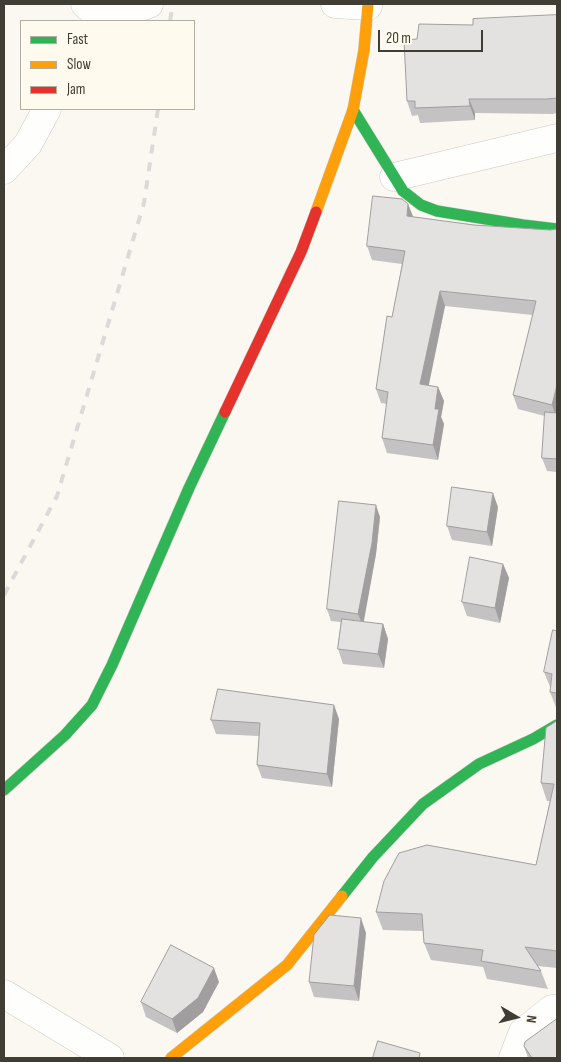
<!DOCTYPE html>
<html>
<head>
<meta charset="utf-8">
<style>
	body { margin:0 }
	#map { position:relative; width:561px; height:1062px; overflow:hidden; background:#faf8f1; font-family:"Sofia Sans Condensed",sans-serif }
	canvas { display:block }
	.frame { position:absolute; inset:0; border:5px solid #3f3d34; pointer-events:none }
	.legend { position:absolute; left:20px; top:20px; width:175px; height:90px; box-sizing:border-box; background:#fefaed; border:1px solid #b2aea3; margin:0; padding:6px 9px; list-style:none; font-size:15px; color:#3f3d34 }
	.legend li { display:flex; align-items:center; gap:10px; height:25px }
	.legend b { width:25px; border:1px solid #b2aea3 }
	.north { position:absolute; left:491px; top:992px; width:50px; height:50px; -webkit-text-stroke:4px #fefaed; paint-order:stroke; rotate:98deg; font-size:14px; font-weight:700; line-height:20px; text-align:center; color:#3f3d34 }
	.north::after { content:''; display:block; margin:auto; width:18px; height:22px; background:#3f3d34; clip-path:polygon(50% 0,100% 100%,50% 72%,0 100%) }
	.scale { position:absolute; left:378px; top:30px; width:105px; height:22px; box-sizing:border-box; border:2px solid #3f3d34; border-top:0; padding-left:6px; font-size:15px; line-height:18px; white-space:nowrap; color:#3f3d34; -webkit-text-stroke:4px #fefaed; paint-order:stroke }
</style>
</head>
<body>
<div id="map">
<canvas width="561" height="1062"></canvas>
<div class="frame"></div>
<ul class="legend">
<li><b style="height:6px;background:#30b455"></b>Fast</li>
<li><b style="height:6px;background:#ff9f0a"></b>Slow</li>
<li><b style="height:6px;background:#e5322d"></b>Jam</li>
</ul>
<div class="north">N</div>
<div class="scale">20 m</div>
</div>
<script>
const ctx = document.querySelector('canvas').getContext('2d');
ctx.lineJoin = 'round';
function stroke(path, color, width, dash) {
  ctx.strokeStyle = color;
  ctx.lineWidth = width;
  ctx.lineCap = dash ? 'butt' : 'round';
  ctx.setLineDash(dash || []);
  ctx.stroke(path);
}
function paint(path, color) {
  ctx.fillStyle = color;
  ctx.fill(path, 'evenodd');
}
const street = new Path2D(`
	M 85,4 L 104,20
	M 335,4 L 368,6
	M 104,21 L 149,4
	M 4,170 L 28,144 L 47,109
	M 394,177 L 557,138
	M 4,994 L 110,1058
	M 513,1058 L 523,1032 L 552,1009 L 557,1009`);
const fast = new Path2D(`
	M 353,110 L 403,191 L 421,205 L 437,211 L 523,225 L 557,229
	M 4,790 L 65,735 L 92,705 L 112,665 L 189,488 L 225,412
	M 342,896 L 373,857 L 423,804 L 479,764 L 533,739 L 557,725`);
const slow = new Path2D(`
	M 316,212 L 353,110 L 364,50 L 368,4
	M 171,1058 L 287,965 L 342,896`);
const jam = new Path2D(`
	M 225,412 L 301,252 L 316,212`);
const rail = new Path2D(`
	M 170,21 L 173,4
	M 4,595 L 57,496 L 144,203 L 158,109`);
const wall = new Path2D(`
	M 557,15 L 557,113 L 552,114 L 475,113 L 475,120 L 420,123 L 418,115 L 412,116 L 407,101 L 417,39 L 473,25 Z
	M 408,204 L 413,217 L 474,225 L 550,230 L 557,229 L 557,472 L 547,471 L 542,458 L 545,416 L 518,409 L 513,395 L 533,315 L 445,306 L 428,385 L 438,387 L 444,401 L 441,417 L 444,424 L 438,460 L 387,453 L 382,438 L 387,404 L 381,403 L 376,389 L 392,317 L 402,264 L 372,260 L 367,246 Z
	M 498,507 L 492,546 L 452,540 L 447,526 Z
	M 380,517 L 376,554 L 363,622 L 383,624 L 388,639 L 384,668 L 343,664 L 338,649 L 341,622 L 331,621 L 327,609 Z
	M 503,564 L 509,578 L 500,623 L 467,616 L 462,602 Z
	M 557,631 L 557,710 L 550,692 L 551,689 L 544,672 Z
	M 339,719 L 332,787 L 262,778 L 257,765 L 259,736 L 216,734 L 211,720 Z
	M 557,721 L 557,968 L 538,966 L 541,971 L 548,989 L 487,979 L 483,967 L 431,960 L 424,943 L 423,931 L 383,930 L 376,912 L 536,865 L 550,801 L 547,801 L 541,783 Z
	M 366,933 L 359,1001 L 314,997 L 309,982 Z
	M 219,982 L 203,1012 L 177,1033 L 146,1017 L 141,1002 Z
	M 524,1046 L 557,1058 L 528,1058 Z`);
const shadedWall = new Path2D(`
	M 469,99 L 475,113 L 475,120 L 470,106 Z
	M 408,204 L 414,219 L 407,216 Z
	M 440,291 L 445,306 L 426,399 L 420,384 Z
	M 557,385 L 557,420 L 552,405 Z
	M 438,387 L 444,401 L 441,417 L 444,424 L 438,460 L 433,445 L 435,409 Z
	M 493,493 L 498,507 L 492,546 L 487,532 Z
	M 376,505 L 380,517 L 376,554 L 363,626 L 358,614 Z
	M 503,564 L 509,578 L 500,623 L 495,608 Z
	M 383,624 L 388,639 L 384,668 L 378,654 Z
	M 334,705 L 339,719 L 332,787 L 327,774 Z
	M 361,918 L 366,933 L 359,1001 L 354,986 Z
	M 214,968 L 219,982 L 203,1012 L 177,1033 L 172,1019 Z`);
const building = new Path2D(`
	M 557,15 L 557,98 L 547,99 L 469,99 L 470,106 L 415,108 L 415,101 L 407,101 L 404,40 L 417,39 L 419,24 L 473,25 L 473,19 Z
	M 373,196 L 402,199 L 408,204 L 407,216 L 474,225 L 550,230 L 557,229 L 557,385 L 552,405 L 513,395 L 536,301 L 440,291 L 420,384 L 438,387 L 435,409 L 439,409 L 433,445 L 382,438 L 388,392 L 376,389 L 387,316 L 392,317 L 405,251 L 367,246 Z
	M 545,412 L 557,413 L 557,459 L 542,458 Z
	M 452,487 L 493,493 L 487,532 L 447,526 Z
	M 339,501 L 376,505 L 372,543 L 358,614 L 327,609 Z
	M 470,557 L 503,564 L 495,608 L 462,602 Z
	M 342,619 L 383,624 L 378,654 L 338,649 Z
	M 553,630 L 557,631 L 557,693 L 550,692 L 552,674 L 544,672 Z
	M 218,689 L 334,705 L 327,774 L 257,765 L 260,723 L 211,720 Z
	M 557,721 L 557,951 L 525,947 L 541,971 L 481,961 L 483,950 L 424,943 L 422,914 L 376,912 L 384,881 L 399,853 L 427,845 L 536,865 L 554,784 L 541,783 L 546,728 Z
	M 330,915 L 361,918 L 354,986 L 309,982 L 314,935 Z
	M 171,945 L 214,968 L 198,998 L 172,1019 L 141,1002 Z
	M 557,1019 L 557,1058 L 532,1058 L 524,1046 L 525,1042 Z
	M 378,1041 L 420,1053 L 419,1058 L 373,1058 Z`);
stroke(street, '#cccac3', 29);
stroke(fast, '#cccac3', 12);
stroke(slow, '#cccac3', 12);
stroke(jam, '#cccac3', 12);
stroke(street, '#fefefd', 28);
stroke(fast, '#30b455', 11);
stroke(slow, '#ff9f0a', 11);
stroke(jam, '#e5322d', 11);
stroke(rail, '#dbdad8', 4, [9, 9]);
paint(wall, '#c4c2c2');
paint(shadedWall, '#a09e9e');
paint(building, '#e4e1e1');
stroke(building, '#a09e9e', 1);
</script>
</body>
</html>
